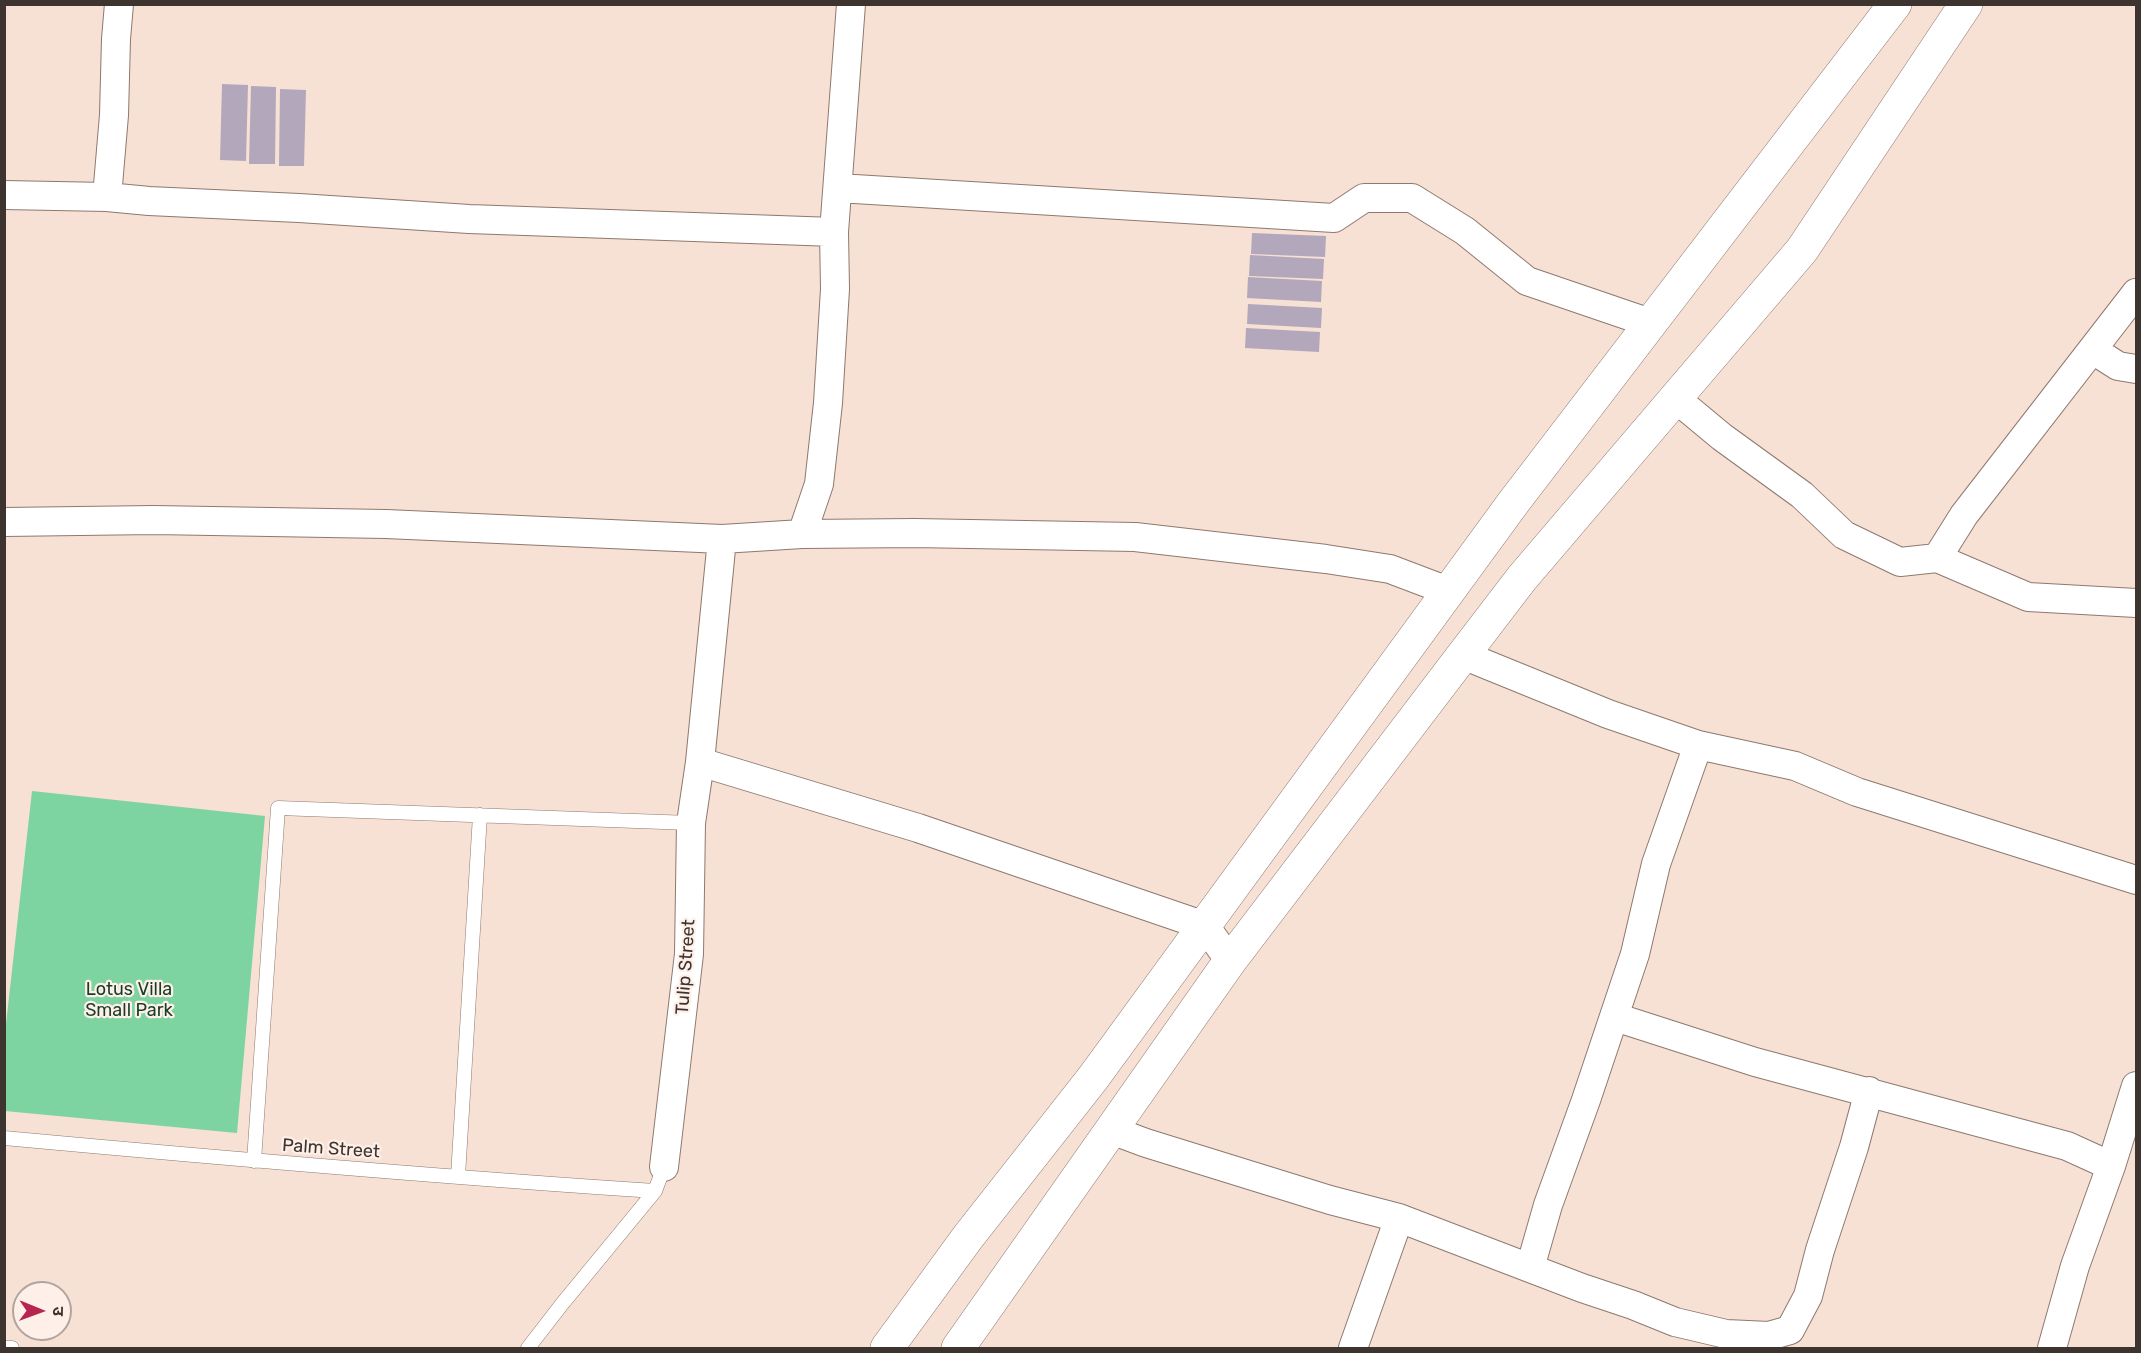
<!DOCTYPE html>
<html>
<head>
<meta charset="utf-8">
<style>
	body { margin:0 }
	#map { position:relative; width:2141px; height:1353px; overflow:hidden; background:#f7e0d4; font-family:Rubik,"Noto Sans Devanagari",sans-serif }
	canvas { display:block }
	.frame { position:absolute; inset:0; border:6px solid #3d342f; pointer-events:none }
	.north { position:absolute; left:12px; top:1281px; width:60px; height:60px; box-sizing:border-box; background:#feefe8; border:2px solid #b1a49e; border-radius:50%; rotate:91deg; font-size:16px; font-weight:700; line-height:24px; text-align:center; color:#3d342f }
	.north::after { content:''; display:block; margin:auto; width:21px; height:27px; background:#b5254f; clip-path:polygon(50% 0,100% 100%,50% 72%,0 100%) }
</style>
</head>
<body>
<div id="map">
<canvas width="2141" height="1353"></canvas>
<div class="frame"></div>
<div class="north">उ</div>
</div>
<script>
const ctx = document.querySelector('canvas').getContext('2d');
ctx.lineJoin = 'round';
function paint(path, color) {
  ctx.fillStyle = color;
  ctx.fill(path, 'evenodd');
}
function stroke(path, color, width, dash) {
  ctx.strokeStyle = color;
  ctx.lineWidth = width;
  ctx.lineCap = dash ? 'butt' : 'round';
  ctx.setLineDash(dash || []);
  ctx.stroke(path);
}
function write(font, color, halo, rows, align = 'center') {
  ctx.font = font + ' Rubik,sans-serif';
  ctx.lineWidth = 4.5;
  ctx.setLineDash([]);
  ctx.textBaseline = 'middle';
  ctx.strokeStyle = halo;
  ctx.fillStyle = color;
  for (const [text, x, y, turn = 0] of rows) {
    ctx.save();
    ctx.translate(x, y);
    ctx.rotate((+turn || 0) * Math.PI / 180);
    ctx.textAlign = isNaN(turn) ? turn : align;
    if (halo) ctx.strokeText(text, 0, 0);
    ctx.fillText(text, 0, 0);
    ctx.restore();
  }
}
const green = new Path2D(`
	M 32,791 L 265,816 L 237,1133 L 5,1111 L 5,1033 Z`);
const building = new Path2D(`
	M 222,84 L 248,85 L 246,161 L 220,160 Z
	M 251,86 L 276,87 L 275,164 L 249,164 Z
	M 280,89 L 306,90 L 304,166 L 279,166 Z
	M 1252,233 L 1326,236 L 1325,257 L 1251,254 Z
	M 1250,255 L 1324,259 L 1323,279 L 1249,276 Z
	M 1248,277 L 1322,281 L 1321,302 L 1247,298 Z
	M 1248,304 L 1322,308 L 1321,328 L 1247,324 Z
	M 1246,328 L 1320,332 L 1319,352 L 1245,348 Z`);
const lane = new Path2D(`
	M 4,1138 C 221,1158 438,1177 655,1191
	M 254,1161 L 278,808 L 691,823
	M 458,1176 L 480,815
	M 4,1348 L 12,1348
	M 528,1348 L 562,1304 L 655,1191 L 664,1167`);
const street = new Path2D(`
	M 119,4 L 116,39 L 114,115 L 107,197 L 149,201 L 299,208 L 469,219 L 834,232
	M 838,188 L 1334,218 L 1364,198 L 1412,198 L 1465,231 L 1527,281 L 1650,323
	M 4,195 L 107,197
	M 2093,350 L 2118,366 L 2136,369
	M 1675,398 L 1722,437 L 1802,495 L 1844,535 L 1900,562 L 1937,558 L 2028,597 L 2136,603
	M 4,522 L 154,520 L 386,524 L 722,539 L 802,534 L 819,484 L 828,403 L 835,289 L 834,232 L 851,4
	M 802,534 L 915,533 L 1135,537 L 1326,559 L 1390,569 L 1448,591
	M 1937,558 L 1964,515 L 2136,293
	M 1463,655 L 1608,714 L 1698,745 L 1795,766 L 1857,792 L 2136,880
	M 700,762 L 918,828 L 1205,926 L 1230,961
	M 1615,1017 L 1755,1062 L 2067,1146 L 2111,1166
	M 1111,1130 L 1146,1143 L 1330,1200 L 1399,1218 L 1582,1288 L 1633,1305 L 1675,1322 L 1726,1334 L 1769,1336 L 1790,1330 L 1808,1296 L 1820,1250 L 1854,1147 L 1869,1091
	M 664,1167 L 689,954 L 691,823 L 700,762 L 722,539
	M 1530,1268 L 1548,1205 L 1586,1100 L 1635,954 L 1656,864 L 1698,745
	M 1353,1348 L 1399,1218
	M 2052,1348 L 2075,1266 L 2111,1166 L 2136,1086`);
const secondary = new Path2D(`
	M 887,1348 L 968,1237 L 1093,1078 L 1513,503 L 1895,4
	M 958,1348 L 1230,961 L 1463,655 L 1522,578 L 1802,250 L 1966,4`);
const streetNames = [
	["Tulip Street",686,967,-86],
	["Palm Street",331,1149,4]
];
const parkNames = [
	["Lotus Villa",129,990],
	["Small Park",129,1011]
];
paint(green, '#7ed4a0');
paint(building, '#b3a7bb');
stroke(lane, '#8e796f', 15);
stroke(street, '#8e796f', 30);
stroke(secondary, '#8e796f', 34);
stroke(lane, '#fff', 14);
stroke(street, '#fff', 28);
stroke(secondary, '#fff', 33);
write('18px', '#3d342f', '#feefe8', streetNames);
write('18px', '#153e27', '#feefe8', parkNames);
</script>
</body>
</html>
